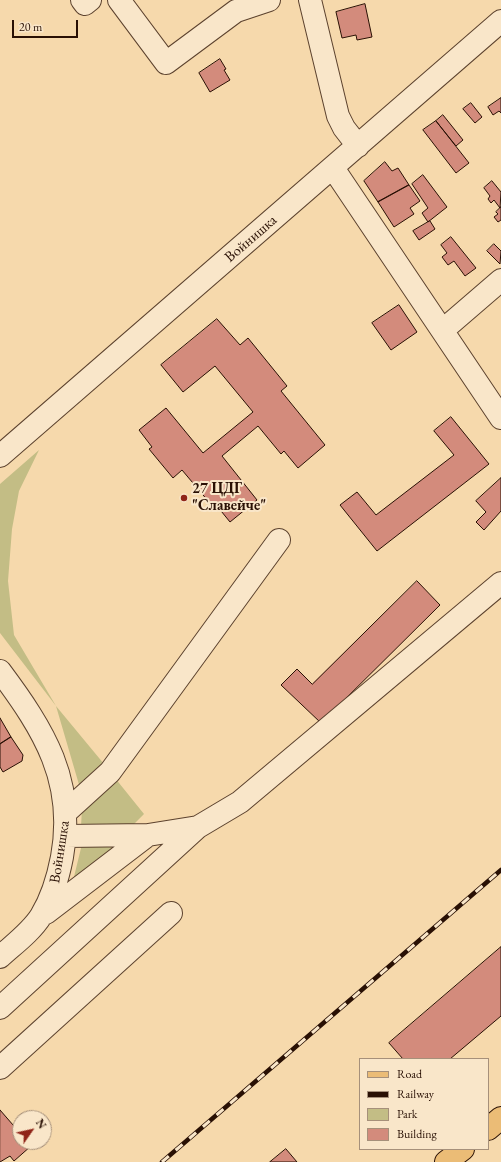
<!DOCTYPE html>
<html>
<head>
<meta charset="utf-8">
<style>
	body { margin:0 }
	#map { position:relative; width:501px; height:1162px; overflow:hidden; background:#f6d9ac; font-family:"EB Garamond",serif }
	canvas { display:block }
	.legend { position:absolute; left:359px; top:1058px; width:130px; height:92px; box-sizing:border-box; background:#f9e6c9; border:1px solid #a6907a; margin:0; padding:5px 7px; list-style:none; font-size:12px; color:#291004 }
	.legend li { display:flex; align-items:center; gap:8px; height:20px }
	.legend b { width:20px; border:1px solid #a6907a }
	.north { position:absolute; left:12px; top:1110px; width:40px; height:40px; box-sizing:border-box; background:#f9e6c9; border:1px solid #a6907a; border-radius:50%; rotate:56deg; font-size:11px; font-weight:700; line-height:16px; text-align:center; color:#291004 }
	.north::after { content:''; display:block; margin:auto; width:14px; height:18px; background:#8f2418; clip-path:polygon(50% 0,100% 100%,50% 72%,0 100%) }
	.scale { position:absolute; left:12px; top:20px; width:66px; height:18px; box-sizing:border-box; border:2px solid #291004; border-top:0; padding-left:5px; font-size:12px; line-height:14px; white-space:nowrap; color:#291004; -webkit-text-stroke:3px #f9e6c9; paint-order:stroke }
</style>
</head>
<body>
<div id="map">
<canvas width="501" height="1162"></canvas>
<ul class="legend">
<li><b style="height:5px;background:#ebbc76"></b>Road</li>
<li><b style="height:5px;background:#291004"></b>Railway</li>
<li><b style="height:11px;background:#c3bd85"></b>Park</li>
<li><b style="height:11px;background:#d38b7c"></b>Building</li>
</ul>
<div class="north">N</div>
<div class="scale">20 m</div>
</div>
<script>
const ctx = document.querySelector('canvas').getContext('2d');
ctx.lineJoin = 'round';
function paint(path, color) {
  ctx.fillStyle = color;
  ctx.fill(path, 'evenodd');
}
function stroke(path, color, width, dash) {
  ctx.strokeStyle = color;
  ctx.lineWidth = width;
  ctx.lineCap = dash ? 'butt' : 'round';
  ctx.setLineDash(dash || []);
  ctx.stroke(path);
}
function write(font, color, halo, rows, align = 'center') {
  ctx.font = font + ' "EB Garamond",serif';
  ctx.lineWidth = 4;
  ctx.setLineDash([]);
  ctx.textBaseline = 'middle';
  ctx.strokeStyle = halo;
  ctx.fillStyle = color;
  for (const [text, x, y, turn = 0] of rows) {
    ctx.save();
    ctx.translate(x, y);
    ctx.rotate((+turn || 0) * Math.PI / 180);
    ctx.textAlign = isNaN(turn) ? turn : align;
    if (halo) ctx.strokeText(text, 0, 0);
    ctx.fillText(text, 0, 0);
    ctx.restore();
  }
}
const green = new Path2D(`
	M 39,450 L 19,491 L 12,529 L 8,581 L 14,635 L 56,706 L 104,764 L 80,788 L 56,706 L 0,633 L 0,484 Z
	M 115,778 L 144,814 L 132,826 L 81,827 L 82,808 Z
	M 129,842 L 72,885 L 82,844 Z`);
const building = new Path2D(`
	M 365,4 L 372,37 L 357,40 L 356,35 L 342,38 L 336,12 Z
	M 220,59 L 226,69 L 224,70 L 230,80 L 210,92 L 199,73 Z
	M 501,98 L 501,113 L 499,111 L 493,115 L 488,107 Z
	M 471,103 L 482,117 L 475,123 L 463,109 Z
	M 443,115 L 463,140 L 456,146 L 436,121 Z
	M 436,121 L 469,163 L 456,173 L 423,130 Z
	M 385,162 L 392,171 L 398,168 L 409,185 L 378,202 L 364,181 Z
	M 423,175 L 447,207 L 428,222 L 422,213 L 428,208 L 412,184 Z
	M 492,181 L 501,192 L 500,208 L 494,200 L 491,203 L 488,199 L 490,196 L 484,188 Z
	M 409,185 L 420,201 L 410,208 L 414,214 L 394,227 L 378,202 Z
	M 501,207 L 501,220 L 498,222 L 494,217 L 498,214 L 496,212 Z
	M 430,221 L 435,229 L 419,240 L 413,231 Z
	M 451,237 L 476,268 L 465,276 L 454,261 L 448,265 L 442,257 L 447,253 L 441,245 Z
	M 494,244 L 501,251 L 500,264 L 487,251 Z
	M 399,305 L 417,332 L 391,350 L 372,323 Z
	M 217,319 L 240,345 L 248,338 L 287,386 L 281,391 L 325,445 L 298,468 L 284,451 L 281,454 L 258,426 L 222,456 L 257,500 L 230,522 L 217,506 L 214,508 L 182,470 L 173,478 L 149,449 L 152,447 L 139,430 L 166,408 L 203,453 L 253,412 L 215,366 L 183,392 L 161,365 Z
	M 451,417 L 489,464 L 377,551 L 340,505 L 357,492 L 376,515 L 454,455 L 434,431 Z
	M 501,478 L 501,511 L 484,530 L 476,522 L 486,512 L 476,501 Z
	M 417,581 L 440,605 L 321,723 L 281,685 L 297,669 L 312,684 Z
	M 0,718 L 11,737 L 0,744 Z
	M 11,737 L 23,755 L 22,761 L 3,772 L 0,767 L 0,744 Z
	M 501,947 L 501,1016 L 450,1059 L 403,1059 L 389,1043 Z
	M 0,1110 L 20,1133 L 20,1142 L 28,1142 L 31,1146 L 14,1161 L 10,1156 L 0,1162 Z
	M 286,1149 L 297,1162 L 270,1162 Z`);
const minor = new Path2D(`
	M 82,0 L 85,4 L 90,0
	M 119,0 L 166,63 L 236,11 L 269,0
	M 310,0 L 338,116 L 344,128 L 358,146
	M 333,168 L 501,418
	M 443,330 L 501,280
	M 0,456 L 501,21
	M 0,671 C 44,730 76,781 62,857 C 58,878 52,898 41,916 C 31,932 13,945 0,957
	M 66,812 L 110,772 L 279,540
	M 66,836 L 148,835 L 198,827 L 240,802 L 501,583
	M 46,913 L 148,835
	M 0,1008 L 198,827
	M 0,1068 L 171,913`);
const major = new Path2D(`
	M 488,1129 L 501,1118
	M 446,1162 L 463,1149`);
const rail = new Path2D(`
	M 162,1162 L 501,870`);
const markers = [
	[184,498,4,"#8f2418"]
];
const streetNames = [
	["Войнишка",251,239,-41],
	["Войнишка",60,852,-81]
];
const poiNames = [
	["27 ЦДГ",192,489],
	["\"Славейче\"",192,506]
];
paint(green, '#c3bd85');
paint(building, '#d38b7c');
stroke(building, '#291004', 1);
stroke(minor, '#5c422e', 24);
stroke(major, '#291004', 24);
stroke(minor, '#f9e6c9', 22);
stroke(major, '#ebbc76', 22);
stroke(rail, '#291004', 4.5);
stroke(rail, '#f9e6c9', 3, [9]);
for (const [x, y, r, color] of markers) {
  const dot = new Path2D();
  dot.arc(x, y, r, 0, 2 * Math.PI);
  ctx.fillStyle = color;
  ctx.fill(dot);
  stroke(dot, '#f9e6c9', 1.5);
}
write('15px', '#291004', '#f9e6c9', streetNames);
write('bold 15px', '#291004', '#f9e6c9', poiNames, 'left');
</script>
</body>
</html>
